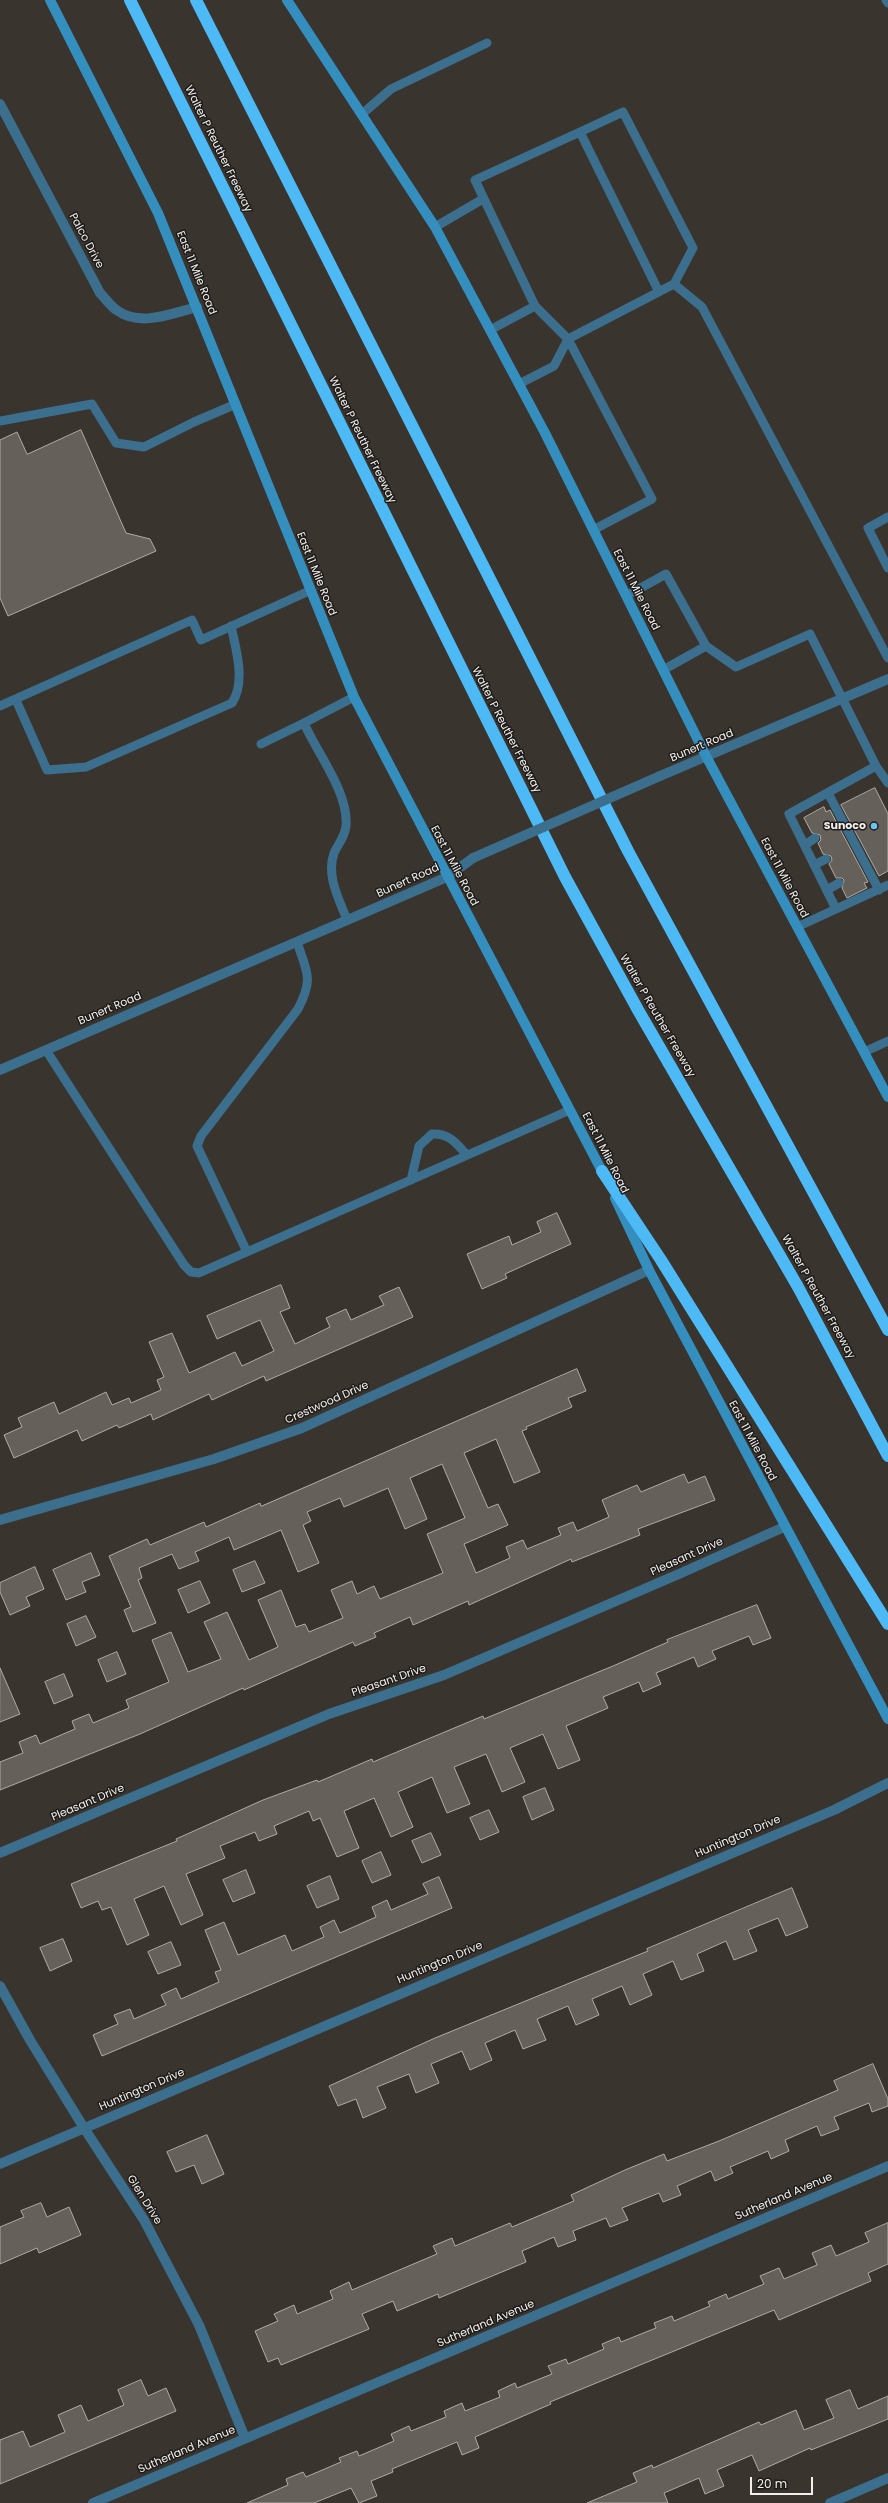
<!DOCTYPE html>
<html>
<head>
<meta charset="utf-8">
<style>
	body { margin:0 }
	#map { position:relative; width:888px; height:2503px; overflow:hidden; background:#39342e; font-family:Poppins,sans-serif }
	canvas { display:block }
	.scale { position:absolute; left:750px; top:2477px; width:63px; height:18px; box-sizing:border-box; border:2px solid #f2efec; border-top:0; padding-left:5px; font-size:12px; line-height:14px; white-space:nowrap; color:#f2efec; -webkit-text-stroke:3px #1e1c1a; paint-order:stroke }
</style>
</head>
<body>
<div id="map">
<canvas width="888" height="2503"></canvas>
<div class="scale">20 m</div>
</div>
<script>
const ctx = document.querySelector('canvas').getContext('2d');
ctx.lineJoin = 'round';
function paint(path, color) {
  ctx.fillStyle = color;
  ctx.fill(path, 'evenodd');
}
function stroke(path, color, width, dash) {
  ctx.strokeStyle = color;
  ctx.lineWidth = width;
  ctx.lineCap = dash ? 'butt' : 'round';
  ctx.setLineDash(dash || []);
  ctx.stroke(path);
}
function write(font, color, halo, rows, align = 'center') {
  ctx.font = font + ' Poppins,sans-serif';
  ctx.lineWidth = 3;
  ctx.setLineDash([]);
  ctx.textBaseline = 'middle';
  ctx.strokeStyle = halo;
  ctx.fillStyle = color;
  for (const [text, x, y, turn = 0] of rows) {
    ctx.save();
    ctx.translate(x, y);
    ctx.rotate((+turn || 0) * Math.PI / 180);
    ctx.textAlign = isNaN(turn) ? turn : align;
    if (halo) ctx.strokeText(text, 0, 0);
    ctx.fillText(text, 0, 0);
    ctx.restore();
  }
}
const building = new Path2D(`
	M 81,430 L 126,533 L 150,539 L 156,551 L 8,616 L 0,598 L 0,440 L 17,432 L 27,454 Z
	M 875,788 L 888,814 L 888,871 L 879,876 L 841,805 Z
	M 824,807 L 826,812 L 830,810 L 868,882 L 864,883 L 867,888 L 847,898 L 842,888 L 844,880 L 842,878 L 836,878 L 829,864 L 832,860 L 831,856 L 823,854 L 818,843 L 821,840 L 820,835 L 812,833 L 804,818 Z
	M 557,1213 L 571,1244 L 505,1274 L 507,1278 L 482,1289 L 467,1254 L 509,1236 L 512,1245 L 541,1232 L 537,1222 Z
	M 281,1285 L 290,1308 L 280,1312 L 295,1344 L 330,1327 L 326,1318 L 346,1309 L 351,1320 L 384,1305 L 379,1296 L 399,1287 L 413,1317 L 266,1381 L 264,1376 L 212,1400 L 209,1394 L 153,1420 L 151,1414 L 119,1428 L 117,1425 L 82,1441 L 77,1430 L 14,1458 L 4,1435 L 22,1427 L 18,1418 L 54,1402 L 59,1414 L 106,1392 L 112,1405 L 129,1398 L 131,1403 L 161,1390 L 157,1380 L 164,1377 L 149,1342 L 172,1333 L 189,1373 L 235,1352 L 242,1366 L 274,1351 L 260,1320 L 217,1339 L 207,1316 Z
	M 577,1369 L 586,1391 L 568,1398 L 572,1407 L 526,1427 L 527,1429 L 522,1431 L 540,1472 L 514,1483 L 496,1439 L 464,1453 L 488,1508 L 498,1504 L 508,1525 L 464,1544 L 476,1573 L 510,1558 L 506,1547 L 523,1540 L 527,1549 L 561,1535 L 558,1528 L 573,1522 L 577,1531 L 609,1517 L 602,1500 L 637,1485 L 641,1492 L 684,1474 L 688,1483 L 705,1476 L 715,1500 L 638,1529 L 640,1535 L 572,1562 L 571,1559 L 469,1605 L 468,1601 L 413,1625 L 410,1617 L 374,1633 L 376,1637 L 355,1646 L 353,1642 L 244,1690 L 243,1688 L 140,1734 L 0,1790 L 0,1762 L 23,1753 L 19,1742 L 36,1735 L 40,1744 L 75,1729 L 72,1721 L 89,1714 L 93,1723 L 129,1708 L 126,1700 L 169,1682 L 152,1640 L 171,1632 L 188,1672 L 221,1659 L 204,1622 L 227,1612 L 249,1660 L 278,1647 L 258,1600 L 281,1590 L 296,1627 L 305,1624 L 309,1632 L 343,1618 L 331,1590 L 352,1581 L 357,1594 L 374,1586 L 380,1599 L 443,1573 L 427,1534 L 465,1518 L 442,1464 L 410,1478 L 427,1519 L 405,1529 L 388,1488 L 344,1507 L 340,1498 L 307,1512 L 311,1521 L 303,1525 L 319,1563 L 298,1572 L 281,1530 L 234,1550 L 229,1537 L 195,1552 L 199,1561 L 179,1569 L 172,1554 L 139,1568 L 142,1578 L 138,1580 L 156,1623 L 133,1632 L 124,1610 L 131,1607 L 109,1556 L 147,1539 L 150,1545 L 204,1522 L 206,1527 L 260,1503 L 261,1506 Z
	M 91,1553 L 100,1575 L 82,1582 L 86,1592 L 66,1600 L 53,1570 Z
	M 255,1561 L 265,1583 L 242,1592 L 233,1570 Z
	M 35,1567 L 44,1589 L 26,1597 L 30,1606 L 10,1615 L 0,1592 L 0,1583 Z
	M 200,1581 L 210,1603 L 188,1613 L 178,1590 Z
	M 757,1605 L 771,1638 L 753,1645 L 749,1636 L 712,1651 L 716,1659 L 698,1667 L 694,1657 L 656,1673 L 661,1684 L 643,1692 L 639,1682 L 603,1697 L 608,1708 L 566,1726 L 580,1760 L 558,1769 L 543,1734 L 510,1748 L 525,1782 L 502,1792 L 486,1754 L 454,1767 L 470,1804 L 447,1813 L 432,1777 L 398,1792 L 413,1827 L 391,1837 L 374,1798 L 344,1811 L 359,1848 L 337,1857 L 320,1818 L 313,1821 L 309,1811 L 274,1826 L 277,1834 L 259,1841 L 255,1832 L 220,1846 L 225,1858 L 186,1874 L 203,1915 L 181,1925 L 164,1886 L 134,1899 L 149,1935 L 127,1945 L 111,1907 L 102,1910 L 98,1901 L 81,1908 L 71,1884 L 177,1841 L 176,1839 L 263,1800 L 317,1780 L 318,1782 L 372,1759 L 373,1762 L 483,1716 L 484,1719 L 613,1666 L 668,1642 L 667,1640 Z
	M 86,1616 L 96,1637 L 76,1646 L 67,1624 Z
	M 117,1652 L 126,1674 L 107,1682 L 98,1660 Z
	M 0,1668 L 20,1714 L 0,1722 Z
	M 64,1674 L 73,1696 L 54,1704 L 45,1682 Z
	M 545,1788 L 554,1810 L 532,1820 L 523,1797 Z
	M 489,1810 L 499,1832 L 480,1840 L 470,1818 Z
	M 431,1833 L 441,1855 L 422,1863 L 412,1841 Z
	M 381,1852 L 391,1875 L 372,1883 L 362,1861 Z
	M 246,1870 L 255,1893 L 233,1902 L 223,1880 Z
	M 330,1876 L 339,1899 L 317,1908 L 307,1886 Z
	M 439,1877 L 452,1908 L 102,2056 L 93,2035 L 118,2024 L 114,2015 L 130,2009 L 134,2019 L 166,2005 L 161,1995 L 176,1988 L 181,1999 L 219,1982 L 215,1972 L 221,1970 L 205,1930 L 224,1922 L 238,1955 L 285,1935 L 292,1951 L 324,1937 L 320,1927 L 334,1920 L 340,1933 L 376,1917 L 372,1907 L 387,1900 L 391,1910 L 428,1894 L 423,1884 Z
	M 792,1888 L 808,1927 L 786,1936 L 778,1918 L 748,1930 L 757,1951 L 734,1960 L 726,1941 L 697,1954 L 704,1971 L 681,1980 L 673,1961 L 643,1974 L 652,1995 L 630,2005 L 622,1986 L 592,1999 L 599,2015 L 576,2025 L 568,2006 L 537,2019 L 546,2040 L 523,2049 L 515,2030 L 485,2043 L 492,2060 L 470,2070 L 462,2051 L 431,2064 L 439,2083 L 416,2093 L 409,2074 L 377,2087 L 386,2108 L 363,2118 L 356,2099 L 338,2106 L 329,2086 L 435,2038 L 648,1951 L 647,1949 Z
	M 63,1939 L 72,1961 L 50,1971 L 40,1948 Z
	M 171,1942 L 181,1965 L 158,1974 L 148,1952 Z
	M 873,2064 L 888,2099 L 888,2106 L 872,2112 L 869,2103 L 834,2117 L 839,2129 L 821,2136 L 817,2126 L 785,2140 L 789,2151 L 771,2159 L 768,2151 L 730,2167 L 733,2173 L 715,2181 L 711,2171 L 677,2186 L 681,2195 L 663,2202 L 659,2193 L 622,2208 L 628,2220 L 610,2227 L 606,2218 L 573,2231 L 576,2240 L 558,2247 L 554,2237 L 522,2251 L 526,2262 L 439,2298 L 438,2294 L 397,2311 L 393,2301 L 362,2314 L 369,2329 L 281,2365 L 278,2358 L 268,2362 L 255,2331 L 278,2321 L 274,2314 L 294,2305 L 297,2314 L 333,2299 L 330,2291 L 349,2282 L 352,2290 L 437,2254 L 433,2246 L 452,2238 L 455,2246 L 510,2223 L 512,2227 L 574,2201 L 571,2195 L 625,2170 L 664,2154 L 667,2161 L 719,2141 L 838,2090 L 834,2081 Z
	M 207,2135 L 224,2174 L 202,2184 L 194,2165 L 176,2172 L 167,2152 Z
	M 41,2203 L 47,2217 L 69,2207 L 81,2235 L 39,2253 L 37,2248 L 0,2264 L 0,2227 L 24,2217 L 21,2211 Z
	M 888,2223 L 888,2264 L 868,2273 L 871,2281 L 779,2320 L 774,2310 L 550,2402 L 551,2404 L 475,2437 L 479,2448 L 462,2455 L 457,2442 L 392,2469 L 393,2472 L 371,2481 L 377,2496 L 359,2503 L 351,2488 L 314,2503 L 247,2503 L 288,2485 L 286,2479 L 303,2472 L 306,2477 L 341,2462 L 339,2458 L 357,2451 L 359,2456 L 394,2441 L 391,2434 L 409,2426 L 411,2431 L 446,2417 L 444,2411 L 462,2403 L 465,2411 L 500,2397 L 498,2391 L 515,2383 L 517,2388 L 552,2374 L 548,2366 L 566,2359 L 568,2364 L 604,2349 L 602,2344 L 619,2337 L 621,2342 L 656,2328 L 654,2323 L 672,2316 L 674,2321 L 710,2306 L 708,2302 L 726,2294 L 728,2299 L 764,2284 L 760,2276 L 779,2268 L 784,2279 L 817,2265 L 812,2253 L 831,2245 L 836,2256 L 869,2242 L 865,2233 Z
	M 141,2380 L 148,2396 L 166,2388 L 176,2411 L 0,2484 L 0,2440 L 23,2431 L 30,2447 L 65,2432 L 58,2415 L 81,2405 L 88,2421 L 124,2405 L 118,2390 Z
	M 850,2390 L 858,2409 L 888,2396 L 888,2419 L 811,2450 L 810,2448 L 759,2471 L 752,2455 L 717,2470 L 724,2486 L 705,2494 L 699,2478 L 664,2493 L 668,2503 L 587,2503 L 637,2482 L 633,2473 L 652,2465 L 653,2468 L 759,2422 L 761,2425 L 796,2410 L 804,2430 L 834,2418 L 826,2400 Z`);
const service = new Path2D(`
	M 886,0 L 888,3
	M 362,114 L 391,89 L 487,43
	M 580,132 L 475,180 L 535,306 L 568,339 L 652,499 L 593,530
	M 435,227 L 483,199
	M 659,292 L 580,132 L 623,112 L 693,248 L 674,284
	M 490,330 L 535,306
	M 519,384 L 554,366 L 568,339 L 674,284 L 702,307 L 888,658
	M 0,421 L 92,404 L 116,443 L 144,447 L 194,422 L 236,404
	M 888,517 L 868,528 L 888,568
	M 626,596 L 666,574 L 706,646 L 663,670
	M 706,646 L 736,667 L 810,634 L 876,766 L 888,783
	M 16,700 L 47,770 L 86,767 L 232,703 C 246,682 236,649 231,626
	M 0,706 L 192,620 L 201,640 L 309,591
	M 261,744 L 304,723
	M 828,793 L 879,890
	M 805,845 L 815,838
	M 814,865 L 826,859
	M 827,890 L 839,883
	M 836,909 L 789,814 L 876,766
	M 347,920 C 339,899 326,876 334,853 C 338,844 345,837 346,826 C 349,793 317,753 304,723 L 354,697
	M 797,927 L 888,885
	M 46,1050 L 184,1265 L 191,1272 L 199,1273 L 570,1110
	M 864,1052 L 888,1041
	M 411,1180 L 419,1146 L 432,1134 C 449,1133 456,1143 467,1155
	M 247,1252 L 197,1146 L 201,1136 L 298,1009 C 314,978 307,973 297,942`);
const minor = new Path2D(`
	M 0,104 L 100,293 C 106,299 111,307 118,311 C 141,327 173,313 197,307
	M 660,776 L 888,679
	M 0,1070 L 447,877 L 473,858
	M 0,1520 L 214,1459 L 302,1428 L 649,1270
	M 0,1853 L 329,1714 L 444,1675 L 679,1574 L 784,1527
	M 0,1986 L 30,2040 L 84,2128 L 144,2220 L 199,2325 L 245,2438
	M 0,2164 L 834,1810 L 888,1783
	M 93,2503 L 888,2166
	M 830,2503 L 888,2478`);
const secondary = new Path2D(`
	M 50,0 L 158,213 L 354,697 L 605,1177
	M 287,0 L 435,227 L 545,433 L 706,756 L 888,1097
	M 615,1198 L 649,1270 L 888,1719`);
const motorway = new Path2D(`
	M 130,0 L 565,877 L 638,1010 L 798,1287 L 888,1456
	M 196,0 L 628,851 L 888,1330
	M 602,1171 L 661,1260 L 888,1624`);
const minorBridge = new Path2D(`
	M 473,858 L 660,776`);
const markers = [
	[874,826,4,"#6ec2f3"]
];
const streetNames = [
	["Walter P Reuther Freeway",218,149,64],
	["Palco Drive",86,241,62],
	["East 11 Mile Road",196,273,68],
	["Walter P Reuther Freeway",362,440,64],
	["East 11 Mile Road",316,574,68],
	["East 11 Mile Road",636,590,63],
	["Walter P Reuther Freeway",506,730,63],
	["Bunert Road",702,746,-23],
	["East 11 Mile Road",454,866,62],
	["East 11 Mile Road",784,878,62],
	["Bunert Road",408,881,-24],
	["Bunert Road",110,1009,-23],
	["Walter P Reuther Freeway",657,1016,60],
	["East 11 Mile Road",605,1153,63],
	["Walter P Reuther Freeway",818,1297,61],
	["Crestwood Drive",327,1403,-24],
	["East 11 Mile Road",752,1441,62],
	["Pleasant Drive",687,1557,-24],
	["Pleasant Drive",389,1681,-19],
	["Pleasant Drive",88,1803,-23],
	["Huntington Drive",738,1837,-23],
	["Huntington Drive",440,1963,-23],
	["Huntington Drive",142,2090,-23],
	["Sutherland Avenue",784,2197,-23],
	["Glen Drive",144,2200,58],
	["Sutherland Avenue",486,2324,-23],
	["Sutherland Avenue",187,2450,-23]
];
const poiNames = [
	["Sunoco",866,826]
];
paint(building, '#65605a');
stroke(building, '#b0aba4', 1);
stroke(service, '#3b6f8d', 9);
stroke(minor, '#3b6f8d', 10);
stroke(secondary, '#348fbf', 10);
stroke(motorway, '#4dbaf6', 12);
stroke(minorBridge, '#3b6f8d', 10);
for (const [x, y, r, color] of markers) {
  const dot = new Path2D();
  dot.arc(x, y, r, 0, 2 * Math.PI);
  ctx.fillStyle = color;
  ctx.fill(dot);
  stroke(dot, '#1e1c1a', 1.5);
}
write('11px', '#f2efec', '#1e1c1a', streetNames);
write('bold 11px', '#f2efec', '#1e1c1a', poiNames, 'right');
</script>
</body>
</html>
